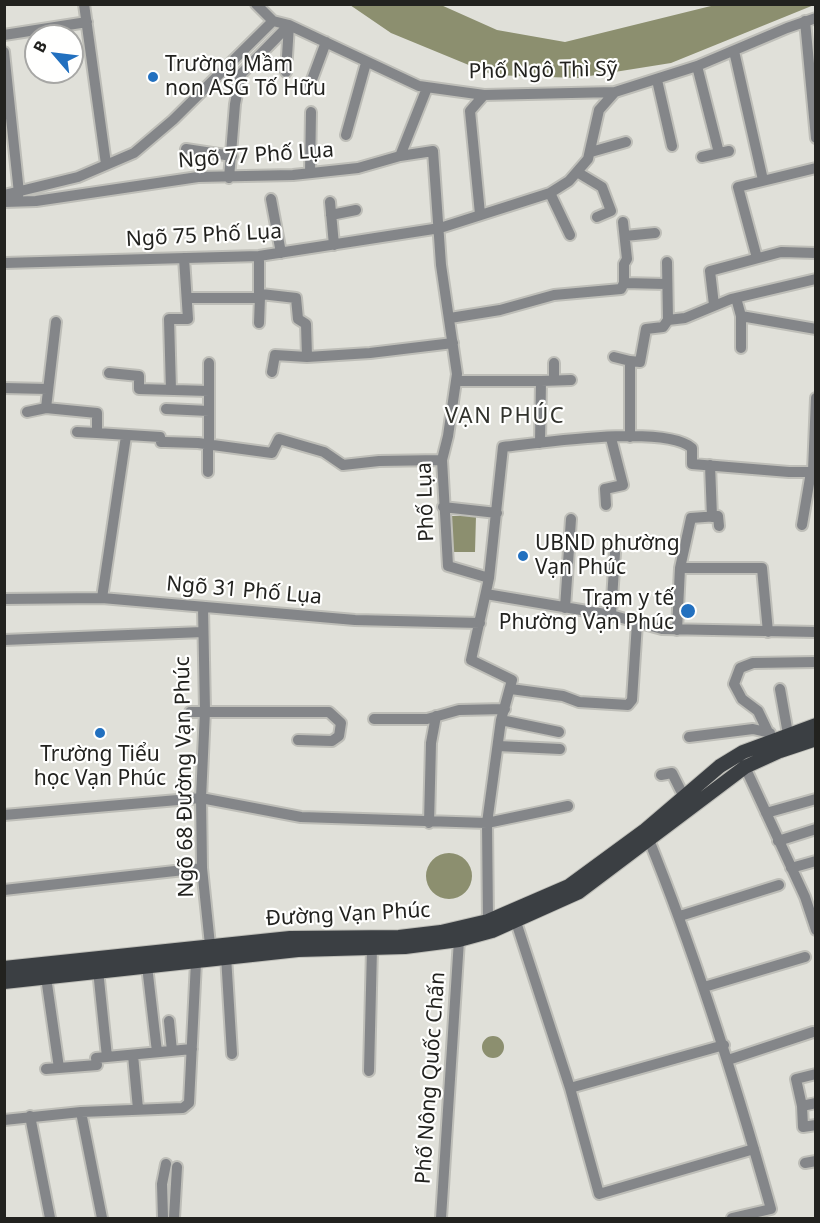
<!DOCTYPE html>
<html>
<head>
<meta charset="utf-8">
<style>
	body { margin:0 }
	#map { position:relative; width:820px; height:1223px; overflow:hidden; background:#e0e0d9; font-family:"Noto Sans",sans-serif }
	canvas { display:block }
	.frame { position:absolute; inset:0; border:6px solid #22221f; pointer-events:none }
	.north { position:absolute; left:24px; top:24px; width:60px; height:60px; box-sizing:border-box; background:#fffffe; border:2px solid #a7a7a5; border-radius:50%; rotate:298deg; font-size:16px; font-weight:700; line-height:24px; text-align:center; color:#22221f }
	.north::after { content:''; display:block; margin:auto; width:21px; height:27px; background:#2270bf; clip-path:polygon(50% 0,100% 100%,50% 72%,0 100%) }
</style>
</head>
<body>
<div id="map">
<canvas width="820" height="1223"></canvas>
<div class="frame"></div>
<div class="north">B</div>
</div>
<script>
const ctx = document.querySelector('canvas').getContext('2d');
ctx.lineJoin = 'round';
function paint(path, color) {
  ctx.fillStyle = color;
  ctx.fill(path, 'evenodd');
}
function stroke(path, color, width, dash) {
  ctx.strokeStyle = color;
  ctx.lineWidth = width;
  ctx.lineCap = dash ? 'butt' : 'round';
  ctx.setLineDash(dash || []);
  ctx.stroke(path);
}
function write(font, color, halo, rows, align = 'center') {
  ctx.font = font + ' "Noto Sans",sans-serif';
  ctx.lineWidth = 4.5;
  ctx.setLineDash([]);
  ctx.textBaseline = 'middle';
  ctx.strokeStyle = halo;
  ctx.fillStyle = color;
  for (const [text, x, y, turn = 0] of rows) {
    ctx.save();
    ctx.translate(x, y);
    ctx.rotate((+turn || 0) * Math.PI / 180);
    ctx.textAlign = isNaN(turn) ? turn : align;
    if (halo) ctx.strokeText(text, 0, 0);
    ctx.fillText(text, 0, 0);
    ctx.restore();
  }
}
const water = new Path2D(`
	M 350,5 L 441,5 L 497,30 L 565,42 L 715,5 L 814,5 L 671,63 L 577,78 L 493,75 L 391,33 Z
	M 448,516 L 476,516 L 475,552 L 448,552 Z
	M426 876a23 23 0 1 1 46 0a23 23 0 1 1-46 0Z
	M482 1047a11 11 0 1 1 22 0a11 11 0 1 1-22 0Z`);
const minor = new Path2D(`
	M 84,4 L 106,164
	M 256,4 L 273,21
	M 273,21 L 289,25 L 419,86 L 484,95 L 615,92 L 697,66 L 787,28 L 816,18
	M 805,21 L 816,138
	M 4,35 L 87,22
	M 734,51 L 763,180
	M 4,52 L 19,193
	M 697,66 L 719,153
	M 286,72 L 289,25
	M 657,80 L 672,146
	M 310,85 L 326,42
	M 346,135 L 366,63
	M 186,149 L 232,156
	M 591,152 L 626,142
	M 400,156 L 427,88
	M 702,157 L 729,151
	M 577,172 L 602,187 L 611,211 L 597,217
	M 310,173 L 311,112
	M 229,178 L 235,104 L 241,74 L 289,25
	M 550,193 L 570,235
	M 4,195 L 78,177 L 134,153 L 173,120 L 273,21
	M 271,199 L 281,253
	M 4,202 L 36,201 L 198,177 L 293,175 L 358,168 L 400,156 L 433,151 L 441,265 L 457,374 L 448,436 L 442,460 L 448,566 L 489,578 L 471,660 L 512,680 L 501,720 L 487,823 L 488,921
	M 330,202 L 334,245
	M 480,214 L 470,111 L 484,95
	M 331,215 L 356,210
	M 623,222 L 627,259 L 624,264 L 624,283
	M 625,236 L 655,233
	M 757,258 L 738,187 L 816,168
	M 667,262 L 668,320
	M 4,263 L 259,256 L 440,228 L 550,193 L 569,181 L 588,159 L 599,110 L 615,92
	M 261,294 L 296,298 L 298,319 L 306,324 L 307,357
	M 187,298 L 259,298 L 259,256
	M 736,298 L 741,316 L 816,329
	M 714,305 L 710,271 L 781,252 L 816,253
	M 741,316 L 741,348
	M 450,318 L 500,310 L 554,295 L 621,289 L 624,283 L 666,284
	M 259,323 L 260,297
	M 614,357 L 630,361
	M 209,363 L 209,391
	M 554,363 L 554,380
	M 272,372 L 275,355 L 307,357 L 370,353 L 453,343
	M 109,373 L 139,376 L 139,389 L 209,391 L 209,446
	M 456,381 L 541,381 L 540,443
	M 541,381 L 571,380
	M 4,388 L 48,389
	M 171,390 L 169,319 L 188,319 L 184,258
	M 46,408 L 97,413 L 97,433 L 160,437 L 161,442 L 165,442 L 198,443 L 272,453 L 279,439 L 324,452 L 343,465 L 379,461 L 442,460
	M 166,409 L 209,411
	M 27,412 L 46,408 L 56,322
	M 77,432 L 97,433
	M 630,437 L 630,361 L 640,362 L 646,329 L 663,327 L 668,320 L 685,318 L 731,299 L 816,279
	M 710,465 L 712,517
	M 813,471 L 816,398
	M 208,472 L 208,446
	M 606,505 L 605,489 L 623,485 L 611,438
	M 443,507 L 497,513
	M 802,525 L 811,472
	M 680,568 L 762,568 L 768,632
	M 489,578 L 503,447 C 541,443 664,424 692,448 L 692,464 L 789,472 L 816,472
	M 486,594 L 611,615 L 662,629 L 816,632
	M 102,598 L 126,436
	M 4,599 L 102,598 L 355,620 L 480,623
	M 203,607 L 205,711 L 201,798 L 202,868 L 210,945
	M 565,608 L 571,519
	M 611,615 L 615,553
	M 677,630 L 680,568 L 691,518 L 718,516 L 719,526
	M 4,640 L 203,632
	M 511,689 L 563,696 L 579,702 L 628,705 L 632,700 L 637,623
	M 780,689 L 788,734
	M 190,712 L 329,712 L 341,723 L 339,736 L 332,741 L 298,740
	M 374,719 L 427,719 L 459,710 L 505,709
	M 501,720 L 559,732
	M 768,732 L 758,711 L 742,699 L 734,684 L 740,668 L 753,663 L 816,662
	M 689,737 L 753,729 L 770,733
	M 498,746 L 560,749
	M 745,767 L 805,897 L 816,930
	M 661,775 L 672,773 L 684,797
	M 766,813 L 816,799
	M 4,815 L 201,798 L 301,817 L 487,823 L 568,806
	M 429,823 L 431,743 L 436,716
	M 649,840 C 698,961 736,1084 771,1209 L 732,1218
	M 778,841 L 816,829
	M 791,868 L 816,861
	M 4,890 L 202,868
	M 680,916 L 779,885
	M 516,922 L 570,1088
	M 226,956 L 232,1054
	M 147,966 L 157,1052
	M 98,970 L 107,1057
	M 46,977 L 59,1068
	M 704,987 L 805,957
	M 169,1021 L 172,1051
	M 724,1045 L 570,1088 L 599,1194 L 754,1149
	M 133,1055 L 138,1109
	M 728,1060 L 813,1032
	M 46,1069 L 97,1065 L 96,1058 L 192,1049
	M 369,1071 L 372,948
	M 816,1074 L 796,1079 L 802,1106 L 803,1127 L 816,1125
	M 802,1106 L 816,1103
	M 81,1112 L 183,1108 L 189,1103 L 196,962
	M 30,1116 L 50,1218
	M 4,1120 L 81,1112 L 102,1218
	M 805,1163 L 816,1161
	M 163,1218 L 162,1184 L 166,1164
	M 174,1218 L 177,1167
	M 441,1218 L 459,940`);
const major = new Path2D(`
	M 4,968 L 290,938 L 399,937 L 441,932 L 488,921 L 569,886 L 644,831 L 720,766 L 743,752 L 816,725
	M 4,982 L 298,950 L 405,947 L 459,940 L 492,931 L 579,892 L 745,767 L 780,751 L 816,739`);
const markers = [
	[153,77,6,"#2270bf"],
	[523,556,6,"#2270bf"],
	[688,611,8,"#2270bf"],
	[100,733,6,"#2270bf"]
];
const poiNames = [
	["Trường Mầm",165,65],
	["non ASG Tố Hữu",165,89],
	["UBND phường",535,544],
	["Vạn Phúc",535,568],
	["Trạm y tế",674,599,"right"],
	["Phường Vạn Phúc",674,623,"right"],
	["Trường Tiểu",100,755,"center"],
	["học Vạn Phúc",100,779,"center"]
];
const streetNames = [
	["Phố Ngô Thì Sỹ",543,71,-1],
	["Ngõ 77 Phố Lụa",256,156,-4],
	["Ngõ 75 Phố Lụa",204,236,-3],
	["Phố Lụa",426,502,-92],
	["Ngõ 31 Phố Lụa",244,591,5],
	["Ngõ 68 Đường Vạn Phúc",185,777,-91],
	["Đường Vạn Phúc",348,915,-3],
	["Phố Nông Quốc Chấn",431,1078,-86]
];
const neighbourhoodNames = [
	["VẠN PHÚC",505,417]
];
paint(water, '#8c8f6f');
stroke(minor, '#bebeb8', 14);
stroke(major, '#bebeb8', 16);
stroke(minor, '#848689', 10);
stroke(major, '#3b3f43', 14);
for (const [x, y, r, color] of markers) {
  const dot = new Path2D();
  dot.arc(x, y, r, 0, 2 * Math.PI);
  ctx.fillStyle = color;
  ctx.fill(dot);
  stroke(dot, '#fffffe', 2);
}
write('21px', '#22221f', '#fffffe', poiNames, 'left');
write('21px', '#22221f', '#fffffe', streetNames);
ctx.letterSpacing = '1.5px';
write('22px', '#32332d', '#fffffe', neighbourhoodNames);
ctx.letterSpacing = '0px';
</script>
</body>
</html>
